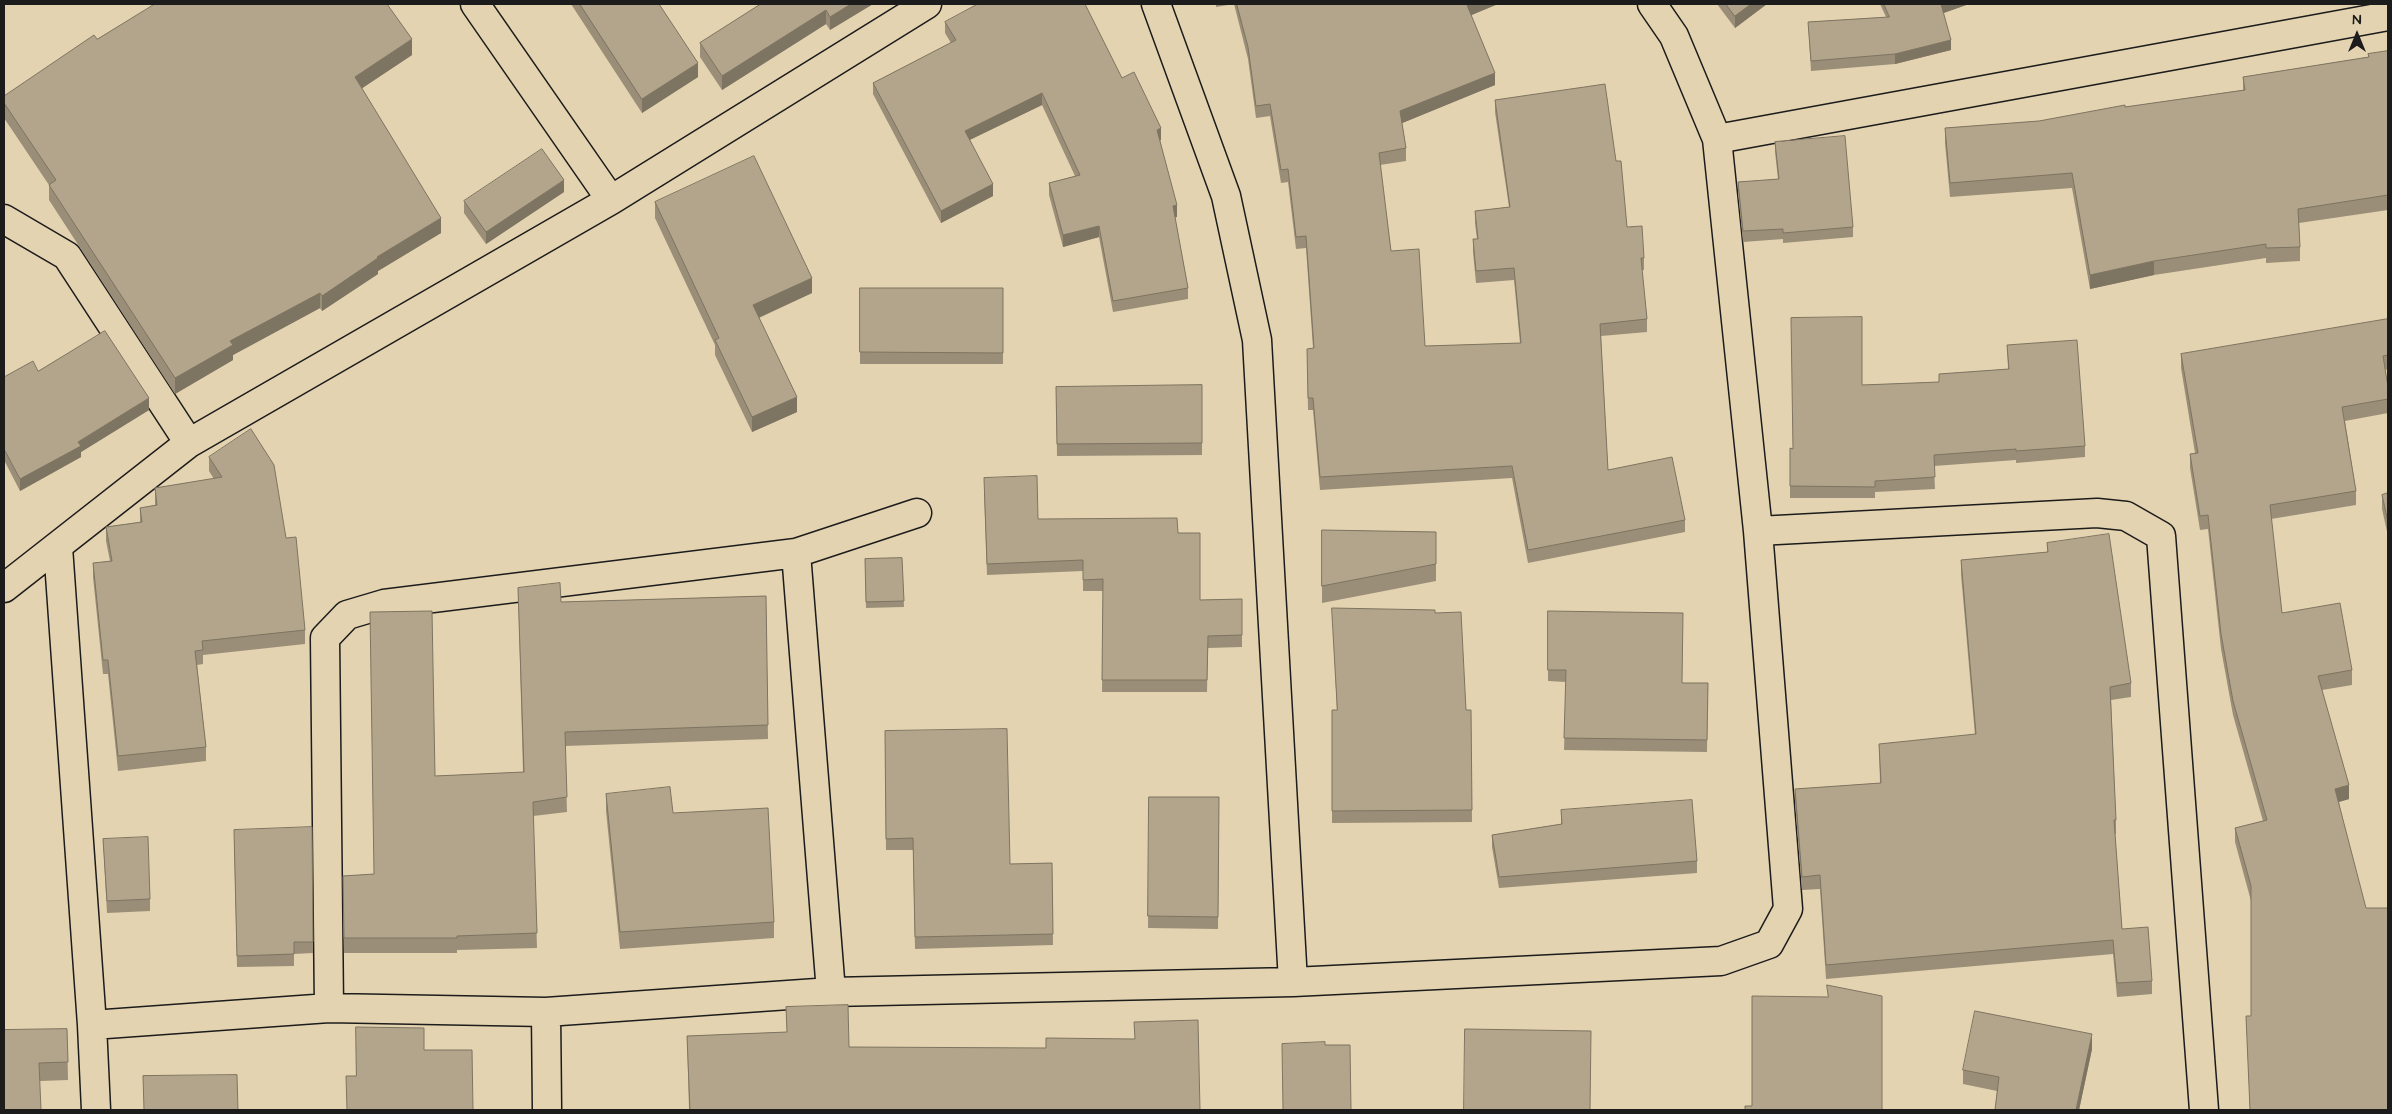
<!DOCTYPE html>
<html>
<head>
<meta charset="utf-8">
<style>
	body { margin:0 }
	#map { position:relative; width:2392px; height:1114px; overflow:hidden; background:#e4d3b0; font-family:"Architects Daughter",sans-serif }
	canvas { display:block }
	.frame { position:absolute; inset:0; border:5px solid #1c1c1c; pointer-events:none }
	.north { position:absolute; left:2332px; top:10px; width:50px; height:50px; -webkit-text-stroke:4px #e4d3b0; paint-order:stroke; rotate:0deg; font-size:14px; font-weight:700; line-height:20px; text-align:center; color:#1c1c1c }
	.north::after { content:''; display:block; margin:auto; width:18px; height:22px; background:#1c1c1c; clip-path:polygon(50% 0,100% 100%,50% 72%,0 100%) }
</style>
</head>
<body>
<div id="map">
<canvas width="2392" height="1114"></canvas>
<div class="frame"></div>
<div class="north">N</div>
</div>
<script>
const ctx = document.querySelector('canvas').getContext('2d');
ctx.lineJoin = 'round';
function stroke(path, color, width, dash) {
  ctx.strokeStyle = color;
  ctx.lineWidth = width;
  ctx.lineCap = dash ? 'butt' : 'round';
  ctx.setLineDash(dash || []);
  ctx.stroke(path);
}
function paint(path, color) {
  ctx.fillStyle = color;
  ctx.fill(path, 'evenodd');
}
const minor = new Path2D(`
	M 475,4 L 611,200
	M 1156,4 L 1226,196 L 1257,340 L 1293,982
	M 1717,139 L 2388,16
	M 4,219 L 67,256 L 189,443
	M 1758,531 L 2097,513 L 2126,516 L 2161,536 L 2204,1110
	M 58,547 L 92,1025 L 96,1110
	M 796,553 L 831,992
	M 4,588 L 189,443 L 611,200 L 927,4
	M 329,1008 L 325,638 L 347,615 L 384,604 L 796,553 L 917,513
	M 546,1012 L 547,1110
	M 92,1025 L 329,1008 L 546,1012 L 831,992 L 1293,982 L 1721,961 L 1769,944 L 1788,909 L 1758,531 L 1717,139 L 1674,36 L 1652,4`);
const wall = new Path2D(`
	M 571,4 L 659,4 L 698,77 L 642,113 Z
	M 761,4 L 873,4 L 830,30 L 826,24 L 722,90 L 700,57 L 700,43 Z
	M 1216,4 L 1498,4 L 1471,15 L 1495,85 L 1402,123 L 1406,148 L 1406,161 L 1380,165 L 1391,251 L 1425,346 L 1520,343 L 1514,280 L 1476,283 L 1473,252 L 1473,239 L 1477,239 L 1475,223 L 1475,211 L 1509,207 L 1495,112 L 1495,100 L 1616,161 L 1627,227 L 1644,258 L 1644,270 L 1642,270 L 1647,319 L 1647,332 L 1601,336 L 1608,470 L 1685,520 L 1685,532 L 1528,563 L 1512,478 L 1320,490 L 1313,410 L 1308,410 L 1307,349 L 1313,348 L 1306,248 L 1296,249 L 1288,182 L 1281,183 L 1270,116 L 1256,118 L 1248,59 L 1234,4 L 1216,7 Z
	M 1717,4 L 1767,4 L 1735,28 Z
	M 1880,4 L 1969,4 L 1943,13 L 1951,50 L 1895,64 L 1811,71 L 1808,22 L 1886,17 Z
	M 945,22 L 1122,78 L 1161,140 L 1160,140 L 1177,217 L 1175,217 L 1188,288 L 1188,299 L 1113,312 L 1099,237 L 1063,247 L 1049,195 L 1049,183 L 1075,176 L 1042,105 L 970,140 L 993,196 L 941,223 L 873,94 L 873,83 L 951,43 L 945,33 Z
	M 2388,51 L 2388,210 L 2299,223 L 2300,247 L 2300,261 L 2266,263 L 2266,258 L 2154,275 L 2090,289 L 2072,188 L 1950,197 L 1945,143 L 1945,128 L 2039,121 L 2125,107 L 2243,90 L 2243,77 L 2368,57 L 2368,54 Z
	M 412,55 L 362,88 L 441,233 L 378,271 L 378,274 L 322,311 L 320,308 L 233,355 L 233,360 L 175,394 L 49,200 L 49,185 L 4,118 L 4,96 Z
	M 1775,142 L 1853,227 L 1853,237 L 1783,243 L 1783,239 L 1743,242 L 1738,192 L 1738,182 L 1778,179 L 1775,152 Z
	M 564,192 L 486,244 L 464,213 L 464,201 Z
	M 655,202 L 812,293 L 759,318 L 797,412 L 752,432 L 715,355 L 715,345 L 655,218 Z
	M 860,288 L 1003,288 L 1003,364 L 860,364 Z
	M 2388,319 L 2388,369 L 2385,370 L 2388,387 L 2388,413 L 2345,421 L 2356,491 L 2356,505 L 2271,519 L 2282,613 L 2352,670 L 2352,685 L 2322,690 L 2349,799 L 2339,802 L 2388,1110 L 2250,1110 L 2246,1016 L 2251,1016 L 2251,901 L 2235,842 L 2235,828 L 2263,821 L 2233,715 L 2221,649 L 2208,529 L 2200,530 L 2190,468 L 2190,454 L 2195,453 L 2181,368 L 2181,354 Z
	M 2007,345 L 2085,446 L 2085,457 L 2016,463 L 2016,460 L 1934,466 L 1935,489 L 1875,492 L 1875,498 L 1790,498 L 1790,448 L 1793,449 L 1862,385 L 1939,382 L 1939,374 L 2008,369 Z
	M 38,371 L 149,410 L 81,452 L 81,457 L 20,491 L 4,460 L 4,377 Z
	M 1202,385 L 1202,455 L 1057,456 L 1056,387 Z
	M 209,457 L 286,538 L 305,630 L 305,644 L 203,655 L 203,664 L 197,665 L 206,747 L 206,761 L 118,771 L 108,674 L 103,674 L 93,577 L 93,563 L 110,561 L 106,541 L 106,527 L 140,522 L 140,508 L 155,505 L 155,488 L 214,479 L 209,471 Z
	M 984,489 L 1038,519 L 1178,533 L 1200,600 L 1242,599 L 1242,647 L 1208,648 L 1207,692 L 1102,692 L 1103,591 L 1083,591 L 1083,571 L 987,575 Z
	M 2388,493 L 2388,536 L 2382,509 L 2382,495 Z
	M 1322,530 L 1436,532 L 1436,581 L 1322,603 Z
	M 2047,543 L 2131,683 L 2131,697 L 2111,700 L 2116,820 L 2116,834 L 2115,834 L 2122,929 L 2152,981 L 2152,994 L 2117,997 L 2113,954 L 1826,979 L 1820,889 L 1802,890 L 1795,803 L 1795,789 L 1880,783 L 1879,744 L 1975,735 L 1961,574 L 1961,560 L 2047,552 Z
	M 902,558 L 904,607 L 866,608 L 865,559 Z
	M 518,588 L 561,602 L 766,596 L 768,739 L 565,746 L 567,812 L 533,816 L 537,948 L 457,950 L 457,953 L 344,953 L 343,876 L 374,874 L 435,776 L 523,772 Z
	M 1332,608 L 1435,613 L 1466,710 L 1471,710 L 1472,822 L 1332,823 L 1332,710 L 1337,710 Z
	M 1548,611 L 1682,683 L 1708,683 L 1707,752 L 1564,750 L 1566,682 L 1548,681 Z
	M 885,731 L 1010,864 L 1052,863 L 1053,945 L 915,949 L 913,850 L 886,850 Z
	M 606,794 L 673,813 L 774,922 L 774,938 L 620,949 L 606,811 Z
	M 1149,797 L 1219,797 L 1218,929 L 1148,928 Z
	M 1561,810 L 1697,861 L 1697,873 L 1499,888 L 1492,847 L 1492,835 L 1561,824 Z
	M 312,827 L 313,953 L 294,954 L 294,966 L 237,967 L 234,841 Z
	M 103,839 L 150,899 L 150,911 L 107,913 Z
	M 786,1007 L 849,1047 L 1200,1110 L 689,1110 L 687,1036 L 787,1032 Z
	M 67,1029 L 68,1080 L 40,1081 L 4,1030 Z
	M 2092,1049 L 2079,1110 L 1995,1110 L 1997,1091 L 1963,1084 L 1963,1070 Z`);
const shadedWall = new Path2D(`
	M 851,4 L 873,4 L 830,30 L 830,17 Z
	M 1469,4 L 1498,4 L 1467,17 L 1467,5 Z
	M 1751,4 L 1767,4 L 1735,28 L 1735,16 Z
	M 1941,4 L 1969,4 L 1941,14 Z
	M 826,10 L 826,24 L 722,90 L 722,76 Z
	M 412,39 L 412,55 L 355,93 L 355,77 Z
	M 1951,40 L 1951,50 L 1895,64 L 1895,54 Z
	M 698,63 L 698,77 L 642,113 L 642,99 Z
	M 1495,73 L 1495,85 L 1400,124 L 1400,111 Z
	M 1042,93 L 1042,105 L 965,142 L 965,131 Z
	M 1161,128 L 1161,140 L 1157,142 L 1157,130 Z
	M 564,180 L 564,192 L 486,244 L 486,232 Z
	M 993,184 L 993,196 L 941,223 L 941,211 Z
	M 1177,205 L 1177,217 L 1173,218 L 1173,206 Z
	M 441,218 L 441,233 L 378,271 L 378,274 L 322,311 L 322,296 L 377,257 Z
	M 1099,226 L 1099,237 L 1063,247 L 1063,235 Z
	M 2154,261 L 2154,275 L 2090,289 L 2090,275 Z
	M 812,278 L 812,293 L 753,320 L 753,305 Z
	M 320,293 L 320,308 L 233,355 L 233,360 L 175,394 L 175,378 L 230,341 Z
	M 797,397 L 797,412 L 752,432 L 752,417 Z
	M 149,398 L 149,410 L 81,452 L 81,457 L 20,491 L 20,479 Z
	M 2349,785 L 2349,799 L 2335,803 L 2335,789 Z
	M 2092,1034 L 2092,1049 L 2079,1110 L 2076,1110 Z`);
const building = new Path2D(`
	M 155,4 L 387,4 L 412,39 L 355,77 L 441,218 L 377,257 L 378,258 L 322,296 L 320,293 L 230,341 L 233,345 L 175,378 L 49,185 L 56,180 L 4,103 L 4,96 L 94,35 L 97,39 Z
	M 580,4 L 659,4 L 698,63 L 642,99 Z
	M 761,4 L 851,4 L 830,17 L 826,10 L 722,76 L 700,43 Z
	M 978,4 L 1085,4 L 1122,78 L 1134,72 L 1161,128 L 1157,130 L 1177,205 L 1173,206 L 1188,288 L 1113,301 L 1099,226 L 1063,235 L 1049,183 L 1080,175 L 1042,93 L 965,131 L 993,184 L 941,211 L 873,83 L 956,40 L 945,22 Z
	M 1237,4 L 1469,4 L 1467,5 L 1495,73 L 1400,111 L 1406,148 L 1379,153 L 1391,251 L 1419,249 L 1425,346 L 1521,343 L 1514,268 L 1476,271 L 1473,239 L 1478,239 L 1475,211 L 1510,207 L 1495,100 L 1605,84 L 1616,161 L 1621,161 L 1627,227 L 1642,226 L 1644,258 L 1641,258 L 1647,319 L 1600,324 L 1608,470 L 1672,457 L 1685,520 L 1528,550 L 1512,466 L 1320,477 L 1313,398 L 1308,398 L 1307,349 L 1314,348 L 1306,236 L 1296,237 L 1288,169 L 1281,170 L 1270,104 L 1256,106 L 1248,47 Z
	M 1726,4 L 1751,4 L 1735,16 Z
	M 1884,4 L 1942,4 L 1941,4 L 1951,40 L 1895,54 L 1811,61 L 1808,22 L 1889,17 Z
	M 2388,51 L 2388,195 L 2298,209 L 2300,247 L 2266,248 L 2266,244 L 2154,261 L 2090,275 L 2072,173 L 1950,183 L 1945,128 L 2039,121 L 2125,105 L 2125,107 L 2245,90 L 2243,77 L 2369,57 L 2368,54 Z
	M 1845,136 L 1853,227 L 1783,233 L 1783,229 L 1743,231 L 1738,182 L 1779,179 L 1775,142 Z
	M 542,149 L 564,180 L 486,232 L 464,201 Z
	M 754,156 L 812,278 L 753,305 L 797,397 L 752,417 L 715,340 L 719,338 L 655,202 Z
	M 860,288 L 1003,288 L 1003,353 L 860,352 Z
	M 1862,317 L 1862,385 L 1939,382 L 1939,374 L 2009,369 L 2007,345 L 2077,340 L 2085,446 L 2016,451 L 2016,449 L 1934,455 L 1935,477 L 1875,481 L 1875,487 L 1790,486 L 1790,448 L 1793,449 L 1791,318 Z
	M 2388,319 L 2388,355 L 2383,356 L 2388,387 L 2388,399 L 2342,407 L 2356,491 L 2270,505 L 2282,613 L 2340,603 L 2352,670 L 2318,676 L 2349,785 L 2335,789 L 2366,908 L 2388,908 L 2388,1110 L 2250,1110 L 2246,1016 L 2251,1016 L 2251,886 L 2235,828 L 2267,820 L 2233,701 L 2221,634 L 2208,515 L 2200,516 L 2190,454 L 2198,453 L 2181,354 Z
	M 105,331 L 149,398 L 78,442 L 81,446 L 20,479 L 4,449 L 4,377 L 33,361 L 38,371 Z
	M 1202,385 L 1202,443 L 1057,444 L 1056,387 Z
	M 251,429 L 274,465 L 286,538 L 296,537 L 305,630 L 202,641 L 203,650 L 195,651 L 206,747 L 118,756 L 108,660 L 103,660 L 93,563 L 112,561 L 106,527 L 142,522 L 140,508 L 157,505 L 155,488 L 222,477 L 209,457 Z
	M 1037,476 L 1038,519 L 1177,518 L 1178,533 L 1200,533 L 1200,600 L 1242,599 L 1242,635 L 1208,636 L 1207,680 L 1102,680 L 1103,579 L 1083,580 L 1083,560 L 987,564 L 984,478 Z
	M 2388,493 L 2388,522 L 2382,495 Z
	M 1322,530 L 1436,532 L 1436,564 L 1322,586 Z
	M 2109,534 L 2131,683 L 2110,687 L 2116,820 L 2114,820 L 2122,929 L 2148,927 L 2152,981 L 2117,983 L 2113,940 L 1826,965 L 1820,875 L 1802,877 L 1795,789 L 1881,783 L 1879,744 L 1976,734 L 1961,560 L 2048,552 L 2047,543 Z
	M 902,558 L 904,601 L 866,602 L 865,559 Z
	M 560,583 L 561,602 L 766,596 L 768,725 L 565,732 L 567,797 L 533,802 L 537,933 L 457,936 L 457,938 L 344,938 L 343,876 L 374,874 L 370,612 L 432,611 L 435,776 L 524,772 L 518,588 Z
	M 1332,608 L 1435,610 L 1435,613 L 1461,612 L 1466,710 L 1471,710 L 1472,810 L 1332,811 L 1332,710 L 1337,710 Z
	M 1548,611 L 1683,613 L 1682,683 L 1708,683 L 1707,740 L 1564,738 L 1566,670 L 1548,670 Z
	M 1007,729 L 1010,864 L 1052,863 L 1053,934 L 915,937 L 913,838 L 886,839 L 885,731 Z
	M 670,787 L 673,813 L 768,808 L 774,922 L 620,932 L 606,794 Z
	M 1149,797 L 1219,797 L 1218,917 L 1148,916 Z
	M 1692,800 L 1697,861 L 1499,877 L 1492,835 L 1562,824 L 1561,810 Z
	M 312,827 L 313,942 L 294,942 L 294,954 L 237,956 L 234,830 Z
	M 148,837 L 150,899 L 107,901 L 103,839 Z
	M 1827,985 L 1882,996 L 1882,1110 L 1745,1110 L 1745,1106 L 1752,1106 L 1752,996 L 1828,997 Z
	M 848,1005 L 849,1047 L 1046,1048 L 1046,1038 L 1135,1039 L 1134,1022 L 1198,1020 L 1200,1110 L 690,1110 L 687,1036 L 787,1032 L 786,1007 Z
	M 1975,1011 L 2092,1034 L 2076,1110 L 1995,1110 L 1999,1077 L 1963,1070 Z
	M 356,1027 L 424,1028 L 424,1050 L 472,1050 L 473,1110 L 347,1110 L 346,1076 L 356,1076 Z
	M 67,1029 L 68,1062 L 39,1063 L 41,1110 L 4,1110 L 4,1030 Z
	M 1465,1029 L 1591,1031 L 1590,1110 L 1464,1110 Z
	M 1325,1042 L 1325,1045 L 1350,1045 L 1351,1110 L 1283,1110 L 1282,1044 Z
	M 237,1075 L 238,1110 L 144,1110 L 143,1076 Z`);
stroke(minor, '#1c1c1c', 31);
stroke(minor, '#e4d3b0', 28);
paint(wall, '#9a8e78');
paint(shadedWall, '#7d7461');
paint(building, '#b3a58b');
stroke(building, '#7d7461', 1);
</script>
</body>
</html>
